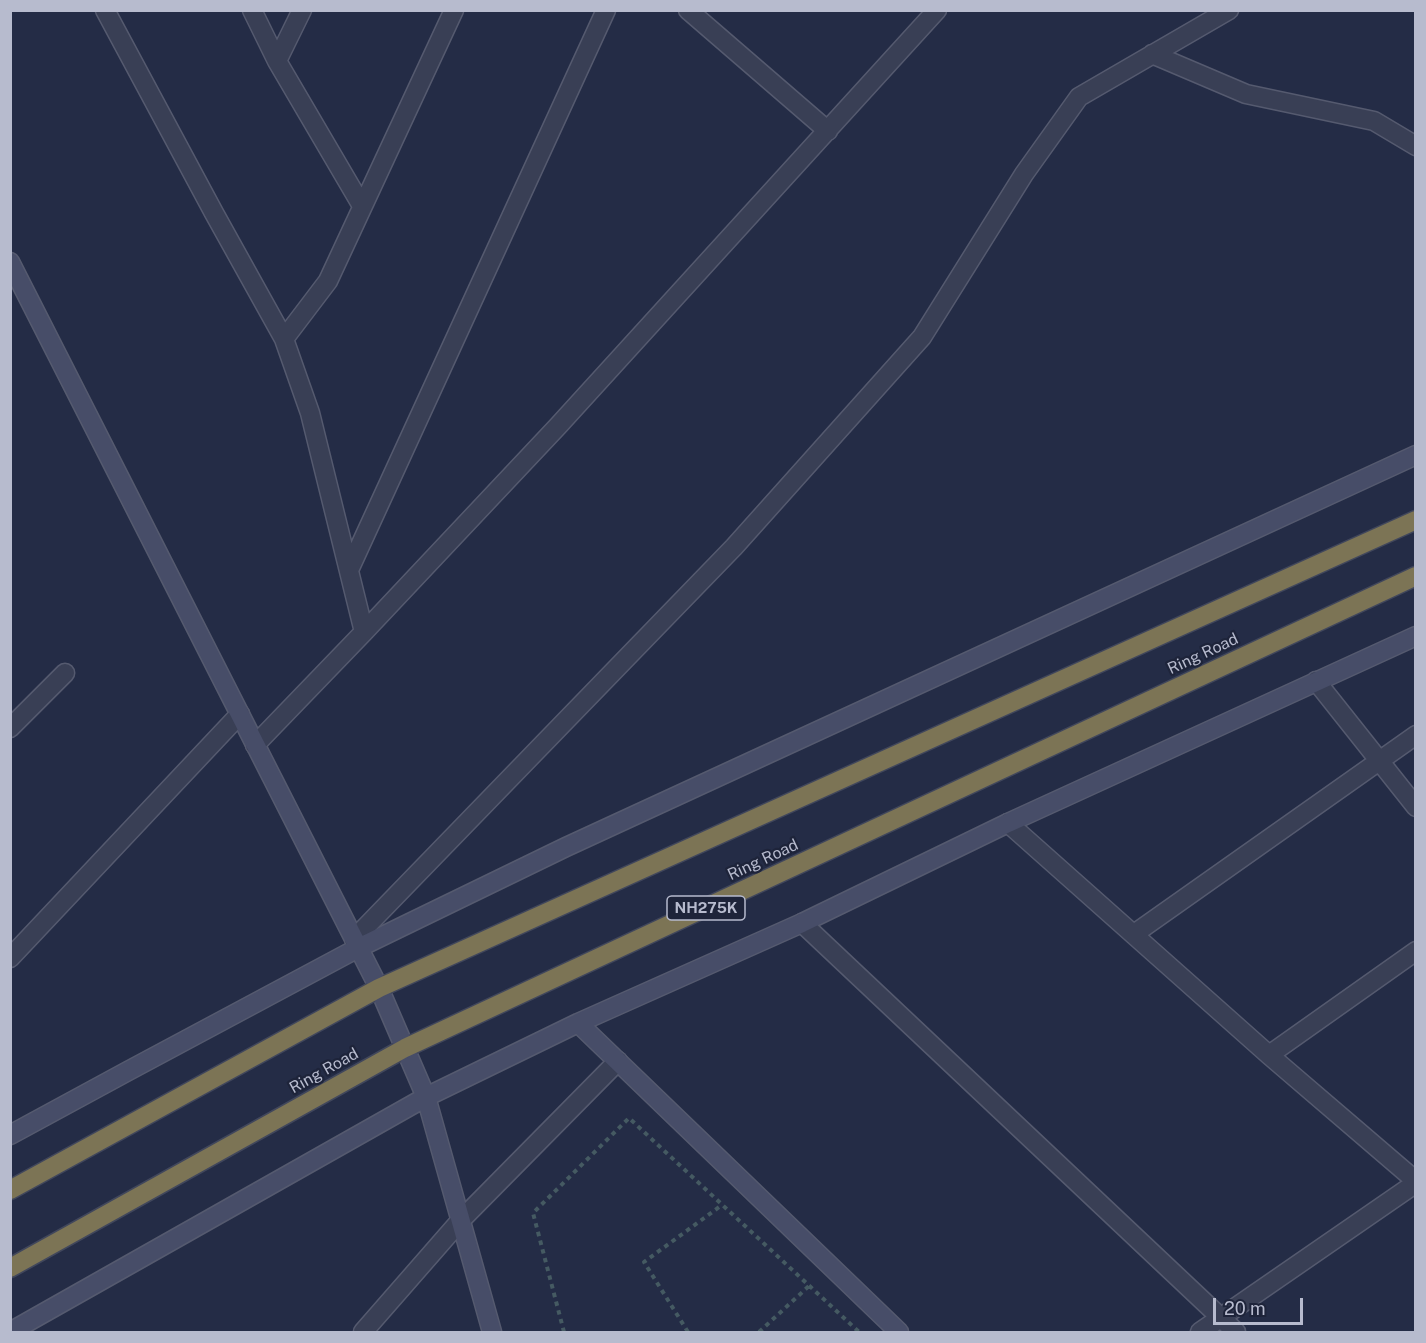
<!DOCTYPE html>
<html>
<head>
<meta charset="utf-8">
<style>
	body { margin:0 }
	#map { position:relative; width:1426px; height:1343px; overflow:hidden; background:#242c46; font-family:"Public Sans",sans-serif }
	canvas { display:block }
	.frame { position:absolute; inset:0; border:12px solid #b7bbce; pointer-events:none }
	.scale { position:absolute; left:1213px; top:1298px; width:90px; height:27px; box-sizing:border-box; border:3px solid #b7bbce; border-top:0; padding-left:8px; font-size:18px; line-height:21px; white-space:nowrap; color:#b7bbce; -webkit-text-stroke:4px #1e243a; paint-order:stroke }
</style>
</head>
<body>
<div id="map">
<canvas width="1426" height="1343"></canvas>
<div class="frame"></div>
<div class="scale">20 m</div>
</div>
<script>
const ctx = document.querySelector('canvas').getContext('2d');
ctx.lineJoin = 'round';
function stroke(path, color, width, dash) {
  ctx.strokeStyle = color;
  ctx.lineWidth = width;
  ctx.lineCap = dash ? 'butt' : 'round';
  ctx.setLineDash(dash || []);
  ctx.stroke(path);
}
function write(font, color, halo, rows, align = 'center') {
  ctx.font = font + ' "Public Sans",sans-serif';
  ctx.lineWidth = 4.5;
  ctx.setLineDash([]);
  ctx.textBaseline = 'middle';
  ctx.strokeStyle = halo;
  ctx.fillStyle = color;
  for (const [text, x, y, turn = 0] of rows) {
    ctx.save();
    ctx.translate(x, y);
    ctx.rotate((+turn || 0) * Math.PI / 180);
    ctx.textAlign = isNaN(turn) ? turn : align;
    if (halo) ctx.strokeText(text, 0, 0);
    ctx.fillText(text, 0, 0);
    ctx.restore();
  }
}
const path = new Path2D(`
	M 564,1332 L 533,1213 L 629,1118 L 859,1332
	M 688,1332 L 644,1262 L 722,1205
	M 759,1332 L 809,1286`);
const street = new Path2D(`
	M 105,10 L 214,213 L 284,339 L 310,413 L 364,632
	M 252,10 L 277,61 L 362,206
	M 688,10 L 828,131
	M 1152,54 L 1246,94 L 1374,121 L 1416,146
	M 277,61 L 302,10
	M 284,339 L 328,281 L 454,10
	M 349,570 L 606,10
	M 1316,681 L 1416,807
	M 10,728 L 65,673
	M 255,745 L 364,632 L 558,426 L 937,10
	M 1008,823 L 1269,1055 L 1416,1181
	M 802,923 L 1236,1332
	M 1134,934 L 1416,735
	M 354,939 L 734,547 L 922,337 L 1024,174 L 1079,97 L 1229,10
	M 10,958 L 240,714
	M 1269,1055 L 1416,951
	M 363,1332 L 460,1221 L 618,1061
	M 1200,1332 L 1416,1183`);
const secondary = new Path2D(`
	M 10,262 L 379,988 L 426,1097 L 492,1332
	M 578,1023 L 899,1332
	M 10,1135 L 128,1071 L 358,948 L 566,847 L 1416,455
	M 10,1332 L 426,1097 L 578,1023 L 802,923 L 1008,823 L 1416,636`);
const highway = new Path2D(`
	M 10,1190 L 379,988 L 1416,520
	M 10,1268 L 405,1048 L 1416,576`);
const shields = [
	[706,908,78]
];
const shieldNames = [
	["NH275K",706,908]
];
const streetNames = [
	["Ring Road",1203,654,-25],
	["Ring Road",763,860,-25],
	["Ring Road",324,1071,-29]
];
stroke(street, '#555a6f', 21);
stroke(secondary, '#555a6f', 21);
stroke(highway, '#41475c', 21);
stroke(path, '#455a62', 4, [4.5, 4.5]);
stroke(street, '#393f55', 18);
stroke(secondary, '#474d68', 18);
stroke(highway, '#7c7455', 18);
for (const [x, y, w] of shields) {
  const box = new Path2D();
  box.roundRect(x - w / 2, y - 12, w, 24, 4.5);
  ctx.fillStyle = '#1e243a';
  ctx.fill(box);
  stroke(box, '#b7bbce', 1.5);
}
write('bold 15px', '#b7bbce', null, shieldNames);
write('16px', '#b7bbce', '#1e243a', streetNames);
</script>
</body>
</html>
